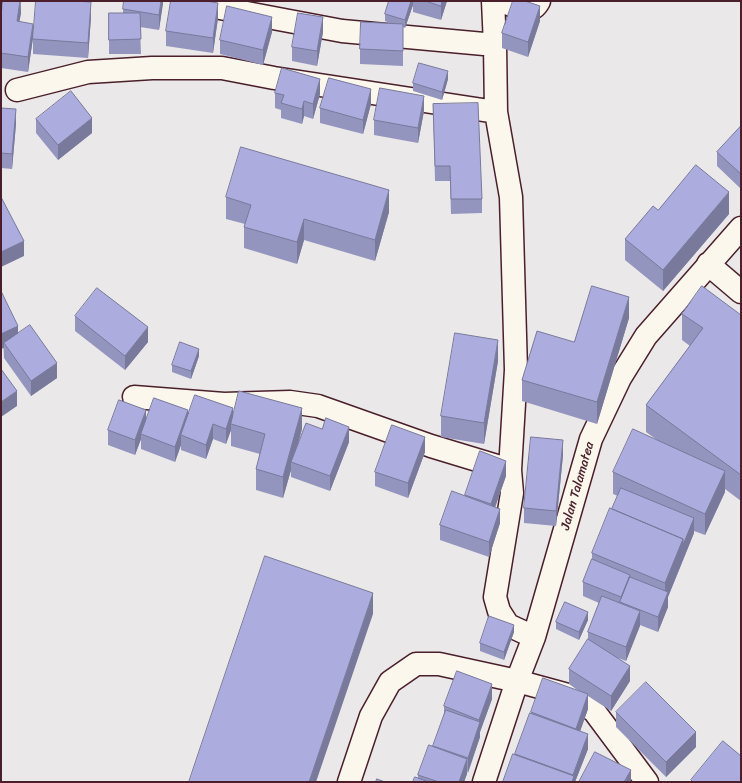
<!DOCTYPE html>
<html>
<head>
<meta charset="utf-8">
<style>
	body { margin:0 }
	#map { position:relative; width:742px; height:783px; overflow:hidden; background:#ebe8e9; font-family:Sriracha,sans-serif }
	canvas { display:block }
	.frame { position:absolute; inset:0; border:2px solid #4a1f2b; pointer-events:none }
</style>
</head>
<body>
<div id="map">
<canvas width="742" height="783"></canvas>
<div class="frame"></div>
</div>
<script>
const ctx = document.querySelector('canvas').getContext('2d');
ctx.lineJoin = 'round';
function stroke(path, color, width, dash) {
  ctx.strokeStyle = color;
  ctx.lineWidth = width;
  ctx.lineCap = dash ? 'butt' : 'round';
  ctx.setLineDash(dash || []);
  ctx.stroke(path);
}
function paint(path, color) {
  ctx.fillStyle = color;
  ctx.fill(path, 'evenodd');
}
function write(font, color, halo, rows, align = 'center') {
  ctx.font = font + ' Sriracha,sans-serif';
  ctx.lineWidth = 3;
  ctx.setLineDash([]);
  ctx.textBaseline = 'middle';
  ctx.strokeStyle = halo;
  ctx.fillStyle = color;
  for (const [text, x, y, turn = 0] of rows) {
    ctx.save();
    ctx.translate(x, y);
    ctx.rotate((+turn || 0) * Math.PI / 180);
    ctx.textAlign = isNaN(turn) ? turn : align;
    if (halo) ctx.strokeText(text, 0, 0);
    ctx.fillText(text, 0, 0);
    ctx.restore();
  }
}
const minor = new Path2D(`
	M 183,1 L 342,31 L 495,45
	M 502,1 C 514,6 531,17 539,1
	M 17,90 L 88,72 L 152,68 L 222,68 L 274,78 L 496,112
	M 708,264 L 741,292
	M 134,397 L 224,404 L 290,402 L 318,406 L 431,446 L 510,470 L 516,370 L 511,197 L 496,112 L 495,45 L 493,1
	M 510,470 L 512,493 L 495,597 L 499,611 L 508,625 L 534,637
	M 349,782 L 371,716 L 390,682 L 416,664 L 439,664 L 517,681 L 572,696 L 594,711 L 647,782
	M 484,782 L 517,681 L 534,637 L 591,439 L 620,378 L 646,336 L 741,228`);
const wall = new Path2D(`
	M 21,1 L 21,13 L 19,22 L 33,38 L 28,72 L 1,68 L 1,16 Z
	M 163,1 L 159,30 L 140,27 L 141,54 L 109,54 L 109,13 L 123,13 L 123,9 Z
	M 389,1 L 447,1 L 441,20 L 413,12 L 413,5 L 405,28 L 403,27 L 403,66 L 360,64 L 360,49 L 392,24 L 385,21 L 385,14 Z
	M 91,17 L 88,58 L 33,54 L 33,39 Z
	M 218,18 L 213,53 L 166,46 L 166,31 Z
	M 540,21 L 528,57 L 502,48 L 502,33 Z
	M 272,32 L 263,65 L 220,54 L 220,40 Z
	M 323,32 L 317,66 L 292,61 L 292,47 Z
	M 448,79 L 442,100 L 413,91 L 413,83 Z
	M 275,93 L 320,94 L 313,119 L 304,116 L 302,124 L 281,118 L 281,110 L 275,108 Z
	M 371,104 L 363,134 L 320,123 L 320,108 Z
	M 433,104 L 482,199 L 482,213 L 451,214 L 450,181 L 435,181 Z
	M 1,108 L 16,124 L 12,169 L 1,168 Z
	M 424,111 L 418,143 L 374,135 L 374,120 Z
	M 36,119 L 92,133 L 58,160 L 36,133 Z
	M 741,126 L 741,189 L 717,166 L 717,152 Z
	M 226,197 L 389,212 L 375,261 L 304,240 L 297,264 L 244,248 L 244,227 L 245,224 L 226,219 Z
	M 658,210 L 729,214 L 663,291 L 625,260 L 625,239 Z
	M 1,291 L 18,334 L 57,378 L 31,396 L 4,358 Z
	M 682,314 L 741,315 L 741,501 L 725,489 L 725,492 L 705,535 L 694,531 L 694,533 L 668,597 L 668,607 L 658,632 L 640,625 L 626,661 L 618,658 L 630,681 L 611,711 L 588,696 L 588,709 L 580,731 L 588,749 L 575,782 L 503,782 L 515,755 L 531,712 L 580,692 L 569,684 L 569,669 L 588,640 L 588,632 L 599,603 L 583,596 L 583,582 L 592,559 L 592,553 L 618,496 L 613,494 L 613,472 L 657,440 L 646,432 L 646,405 L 690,346 L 682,340 Z
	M 75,316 L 148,342 L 125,370 L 75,331 Z
	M 629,318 L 597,424 L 522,401 L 522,380 L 574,342 Z
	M 199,356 L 191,379 L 172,372 L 172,365 Z
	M 498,361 L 484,444 L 441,437 L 441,416 Z
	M 188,414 L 233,415 L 302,429 L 298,443 L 349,442 L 330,491 L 291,477 L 291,470 L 283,498 L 256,490 L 256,469 L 260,454 L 231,446 L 231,430 L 226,444 L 213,439 L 206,459 L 181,450 L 181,445 L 175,462 L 141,449 L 141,439 L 135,455 L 108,445 L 108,430 L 146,419 Z
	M 425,452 L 408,498 L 375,486 L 375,472 Z
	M 563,455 L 556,526 L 524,523 L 524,508 Z
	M 506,476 L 495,507 L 500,523 L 489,557 L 440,540 L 440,525 L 465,496 L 465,495 Z
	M 588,620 L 579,640 L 556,629 L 556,622 Z
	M 514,632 L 504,660 L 480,651 L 480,643 Z
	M 492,699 L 480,732 L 480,737 L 464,782 L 413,782 L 418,778 L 418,775 L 433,747 L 444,716 L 444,706 Z
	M 616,712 L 696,747 L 666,777 L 616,727 Z`);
const shadedWall = new Path2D(`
	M 20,1 L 21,13 L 17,36 L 17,21 Z
	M 161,1 L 163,1 L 163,4 L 159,30 L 159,15 Z
	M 411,1 L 413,1 L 413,5 L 405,28 L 405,20 Z
	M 442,1 L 447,1 L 441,20 L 441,6 Z
	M 91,2 L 91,17 L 88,58 L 88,43 Z
	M 218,3 L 218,18 L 213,53 L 213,38 Z
	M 540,6 L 540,21 L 528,57 L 528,42 Z
	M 272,17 L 272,32 L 263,65 L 263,50 Z
	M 323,17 L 323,32 L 317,66 L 317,51 Z
	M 33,24 L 33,38 L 28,72 L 28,57 Z
	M 448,71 L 448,79 L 442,100 L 442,92 Z
	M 320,79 L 320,94 L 313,119 L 313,104 Z
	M 371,89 L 371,104 L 363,134 L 363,120 Z
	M 424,96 L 424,111 L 418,143 L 418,128 Z
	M 304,101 L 304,116 L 302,124 L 302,109 Z
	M 16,109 L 16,124 L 12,169 L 12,154 Z
	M 92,118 L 92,133 L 58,160 L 58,145 Z
	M 389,190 L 389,212 L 375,261 L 375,240 Z
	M 729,192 L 729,214 L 663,291 L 663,270 Z
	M 304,219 L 304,240 L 297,264 L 297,242 Z
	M 24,241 L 24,256 L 1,267 L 1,252 Z
	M 629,297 L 629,318 L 597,424 L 597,402 Z
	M 18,326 L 18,341 L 4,343 L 4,348 L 1,349 L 1,334 Z
	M 148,327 L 148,342 L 125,370 L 125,356 Z
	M 498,340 L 498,361 L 484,444 L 484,423 Z
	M 199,349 L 199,356 L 191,379 L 191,371 Z
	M 57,363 L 57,378 L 31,396 L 31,381 Z
	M 17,391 L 17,406 L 1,417 L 1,402 Z
	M 233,408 L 233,423 L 231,424 L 231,430 L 226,444 L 226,429 Z
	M 302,408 L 302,429 L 293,462 L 291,462 L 291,470 L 283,498 L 283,477 Z
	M 146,410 L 146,424 L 141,434 L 141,439 L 135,455 L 135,440 Z
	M 188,410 L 188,425 L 181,435 L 181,445 L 175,462 L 175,447 Z
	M 213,424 L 213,439 L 206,459 L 206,445 Z
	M 349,427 L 349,442 L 330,491 L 330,476 Z
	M 425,437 L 425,452 L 408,498 L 408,483 Z
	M 563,440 L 563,455 L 556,526 L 556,511 Z
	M 506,461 L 506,476 L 491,519 L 491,504 Z
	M 725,471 L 725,492 L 705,535 L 705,514 Z
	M 500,509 L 500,523 L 489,557 L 489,542 Z
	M 694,518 L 694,533 L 668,597 L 668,607 L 658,632 L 658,617 L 665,599 L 665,583 L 683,539 Z
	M 630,575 L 630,590 L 621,602 L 621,597 Z
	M 373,593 L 373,614 L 316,782 L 309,782 Z
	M 640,611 L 640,626 L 626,661 L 626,647 Z
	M 588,612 L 588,620 L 579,640 L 579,632 Z
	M 514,625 L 514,632 L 504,660 L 504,652 Z
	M 630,666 L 630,681 L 611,711 L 611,696 Z
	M 492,684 L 492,699 L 480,732 L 480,737 L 468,773 L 468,758 L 479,725 L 479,720 Z
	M 588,694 L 588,709 L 576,743 L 576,729 Z
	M 696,732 L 696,747 L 666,777 L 666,762 Z
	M 588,734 L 588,749 L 575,782 L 572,782 L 573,775 Z
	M 467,759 L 467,774 L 464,782 L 459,782 Z
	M 631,770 L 631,782 L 624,782 Z`);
const building = new Path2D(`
	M 3,1 L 20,1 L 17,21 L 33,24 L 28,57 L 1,53 L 1,16 Z
	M 36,1 L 74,1 L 91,2 L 88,43 L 33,39 Z
	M 124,1 L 161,1 L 159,15 L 123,9 Z
	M 171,1 L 206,1 L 218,3 L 213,38 L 166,31 Z
	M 389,1 L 411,1 L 405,20 L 385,14 Z
	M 426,1 L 442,1 L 441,6 Z
	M 513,1 L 525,1 L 540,6 L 528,42 L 502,33 Z
	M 227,6 L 272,17 L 263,50 L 220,40 Z
	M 109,13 L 140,13 L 141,39 L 109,40 Z
	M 298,13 L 323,17 L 317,51 L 292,47 Z
	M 361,22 L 403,24 L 403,51 L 360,49 Z
	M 419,63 L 448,71 L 442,92 L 413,83 Z
	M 282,68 L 320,79 L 313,104 L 304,101 L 302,109 L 281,103 L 284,95 L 275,93 Z
	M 329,78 L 371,89 L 363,120 L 320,108 Z
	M 380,88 L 424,96 L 418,128 L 374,120 Z
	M 71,91 L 92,118 L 58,145 L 36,119 Z
	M 478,103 L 482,199 L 451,199 L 450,166 L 435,166 L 433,104 Z
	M 1,108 L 16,109 L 12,154 L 1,153 Z
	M 741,126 L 741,174 L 717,152 Z
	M 241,147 L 389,190 L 375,240 L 304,219 L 297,242 L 244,227 L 251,205 L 226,197 Z
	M 696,165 L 729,192 L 663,270 L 625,239 L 653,206 L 658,210 Z
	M 1,197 L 24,241 L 1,252 Z
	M 592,286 L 629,297 L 597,402 L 522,380 L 537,331 L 574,342 Z
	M 702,286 L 741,315 L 741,475 L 646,405 L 703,328 L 682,314 Z
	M 97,288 L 148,327 L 125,356 L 75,316 Z
	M 1,291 L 18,326 L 1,334 Z
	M 30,325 L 57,363 L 31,381 L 4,343 Z
	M 455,333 L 498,340 L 484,423 L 441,416 Z
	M 180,342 L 199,349 L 191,371 L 172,365 Z
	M 1,369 L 17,391 L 1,402 Z
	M 239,391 L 302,408 L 283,477 L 256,469 L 265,434 L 231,424 Z
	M 195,395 L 233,408 L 226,429 L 213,424 L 206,445 L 181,435 Z
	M 154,398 L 188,410 L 175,447 L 141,434 Z
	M 119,400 L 146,410 L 135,440 L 108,430 Z
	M 326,418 L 349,427 L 330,476 L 291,462 L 306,423 L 322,429 Z
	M 392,425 L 425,437 L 408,483 L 375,472 Z
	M 633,429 L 725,471 L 705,514 L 613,472 Z
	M 531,437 L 563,440 L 556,511 L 524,508 Z
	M 480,451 L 506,461 L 491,504 L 465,495 Z
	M 621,488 L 694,518 L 683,545 L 683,539 L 612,509 Z
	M 452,491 L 500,509 L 489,542 L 440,525 Z
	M 610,508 L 683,539 L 665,583 L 592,553 Z
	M 265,556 L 373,593 L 309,782 L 189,782 Z
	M 592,559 L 630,575 L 621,597 L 583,582 Z
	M 630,577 L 668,592 L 658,617 L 620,602 Z
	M 602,596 L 640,611 L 626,647 L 588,632 Z
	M 565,602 L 588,612 L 579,632 L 556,622 Z
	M 489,616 L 514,625 L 504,652 L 480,643 Z
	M 588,639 L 630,666 L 611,696 L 569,669 Z
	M 457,671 L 492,684 L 479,720 L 444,706 Z
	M 543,678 L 588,694 L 576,729 L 531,712 Z
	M 646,682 L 696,732 L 666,762 L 616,712 Z
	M 446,710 L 480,722 L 468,758 L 433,746 Z
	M 530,713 L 588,734 L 573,775 L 515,754 Z
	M 723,741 L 741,756 L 741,782 L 693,782 L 691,780 Z
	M 429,745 L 467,759 L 459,782 L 439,782 L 418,775 Z
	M 595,752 L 631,770 L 624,782 L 579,782 Z
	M 513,754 L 574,776 L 572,782 L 503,782 Z
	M 415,777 L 429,782 L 413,782 Z
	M 377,779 L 385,782 L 376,782 Z`);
const streetNames = [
	["Jalan Talamatea",578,486,-74]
];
stroke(minor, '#4a1f2b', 25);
stroke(minor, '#fbf7ec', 22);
paint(wall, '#9495bf');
paint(shadedWall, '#78799b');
paint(building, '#acadde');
stroke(building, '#78799b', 1);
write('13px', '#4a1f2b', '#fbf7ec', streetNames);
</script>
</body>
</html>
